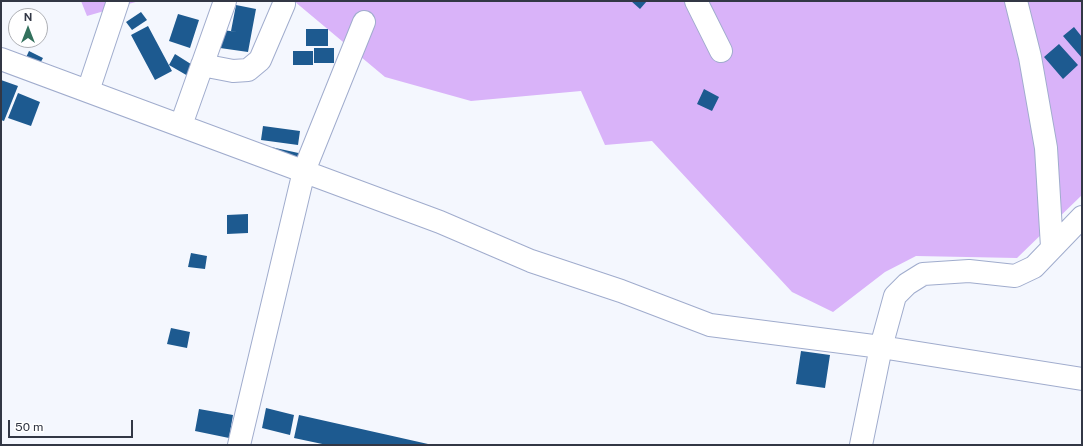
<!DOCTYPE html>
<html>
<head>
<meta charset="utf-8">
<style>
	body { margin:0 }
	#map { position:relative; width:1083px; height:446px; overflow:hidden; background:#f4f7fe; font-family:"Public Sans",sans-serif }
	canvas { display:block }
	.frame { position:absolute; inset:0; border:2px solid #323745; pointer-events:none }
	.north { position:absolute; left:8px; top:8px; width:40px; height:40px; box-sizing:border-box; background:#fff; border:1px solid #adafb5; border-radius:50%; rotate:0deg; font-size:11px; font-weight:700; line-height:16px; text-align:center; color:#323745 }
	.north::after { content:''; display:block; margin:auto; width:14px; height:18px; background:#33715d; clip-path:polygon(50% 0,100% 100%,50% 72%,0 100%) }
	.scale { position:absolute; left:8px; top:420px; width:125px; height:18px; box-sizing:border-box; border:2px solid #323745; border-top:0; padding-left:5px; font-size:12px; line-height:14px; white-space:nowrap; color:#323745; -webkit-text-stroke:3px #fff; paint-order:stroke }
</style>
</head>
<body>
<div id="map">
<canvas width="1083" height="446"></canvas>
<div class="frame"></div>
<div class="north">N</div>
<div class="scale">50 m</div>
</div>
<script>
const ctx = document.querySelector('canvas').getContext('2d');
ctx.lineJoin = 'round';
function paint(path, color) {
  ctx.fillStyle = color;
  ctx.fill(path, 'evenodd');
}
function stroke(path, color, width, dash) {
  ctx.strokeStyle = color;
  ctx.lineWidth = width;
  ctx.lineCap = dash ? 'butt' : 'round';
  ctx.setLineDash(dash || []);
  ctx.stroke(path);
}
const green = new Path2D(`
	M 81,1 L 139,1 L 87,16 Z
	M 294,1 L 1082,1 L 1082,195 L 1017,258 L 916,256 L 885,272 L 833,312 L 792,292 L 652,141 L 605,145 L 581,91 L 471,101 L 385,77 Z`);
const building = new Path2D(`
	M 631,1 L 647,1 L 640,9 Z
	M 236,5 L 256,9 L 248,52 L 220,48 L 222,30 L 238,32 L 231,31 Z
	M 141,12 L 147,20 L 132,30 L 126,22 Z
	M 178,14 L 199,20 L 190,48 L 169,41 Z
	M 148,26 L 172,71 L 155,80 L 131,35 Z
	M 1074,27 L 1082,37 L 1082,58 L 1063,36 Z
	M 306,29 L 328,29 L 328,46 L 306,46 Z
	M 1059,44 L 1078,65 L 1063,79 L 1044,57 Z
	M 314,48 L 334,48 L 334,63 L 314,63 Z
	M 29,51 L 43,58 L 36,71 L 23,64 Z
	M 293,51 L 313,51 L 313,65 L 293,65 Z
	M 175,54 L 194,66 L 188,76 L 169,65 Z
	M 1,80 L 18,86 L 4,121 L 1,120 Z
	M 704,89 L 719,97 L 712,111 L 697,104 Z
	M 18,93 L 40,102 L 31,126 L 8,118 Z
	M 263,126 L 300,131 L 298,145 L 261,140 Z
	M 271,147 L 303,154 L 301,163 L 269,157 Z
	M 248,214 L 248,233 L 227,234 L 227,215 Z
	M 191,253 L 207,256 L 205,269 L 188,267 Z
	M 171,328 L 190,332 L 187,348 L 167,344 Z
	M 801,351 L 830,355 L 825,388 L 796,384 Z
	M 266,408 L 294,415 L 290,435 L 262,428 Z
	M 199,409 L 233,415 L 229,438 L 195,431 Z
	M 299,415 L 428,444 L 428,445 L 327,445 L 294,438 Z`);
const minor = new Path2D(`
	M 696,1 L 721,51
	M 1016,1 L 1030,57 L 1046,148 L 1052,247
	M 1,59 L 440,222 L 531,261 L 621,291 L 710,325 L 881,347 L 1082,379
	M 202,65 L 233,71 L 248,70 L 260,60 L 284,4
	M 88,91 L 118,1
	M 181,125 L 225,1
	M 239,445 L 304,171 L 364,22
	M 861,445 L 881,347 L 895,296 L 907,284 L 923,274 L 969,271 L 1015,276 L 1034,267 L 1082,217`);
paint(green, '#d9b3f9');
paint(building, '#1d5a90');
stroke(minor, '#a0accd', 24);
stroke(minor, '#fff', 22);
</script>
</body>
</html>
